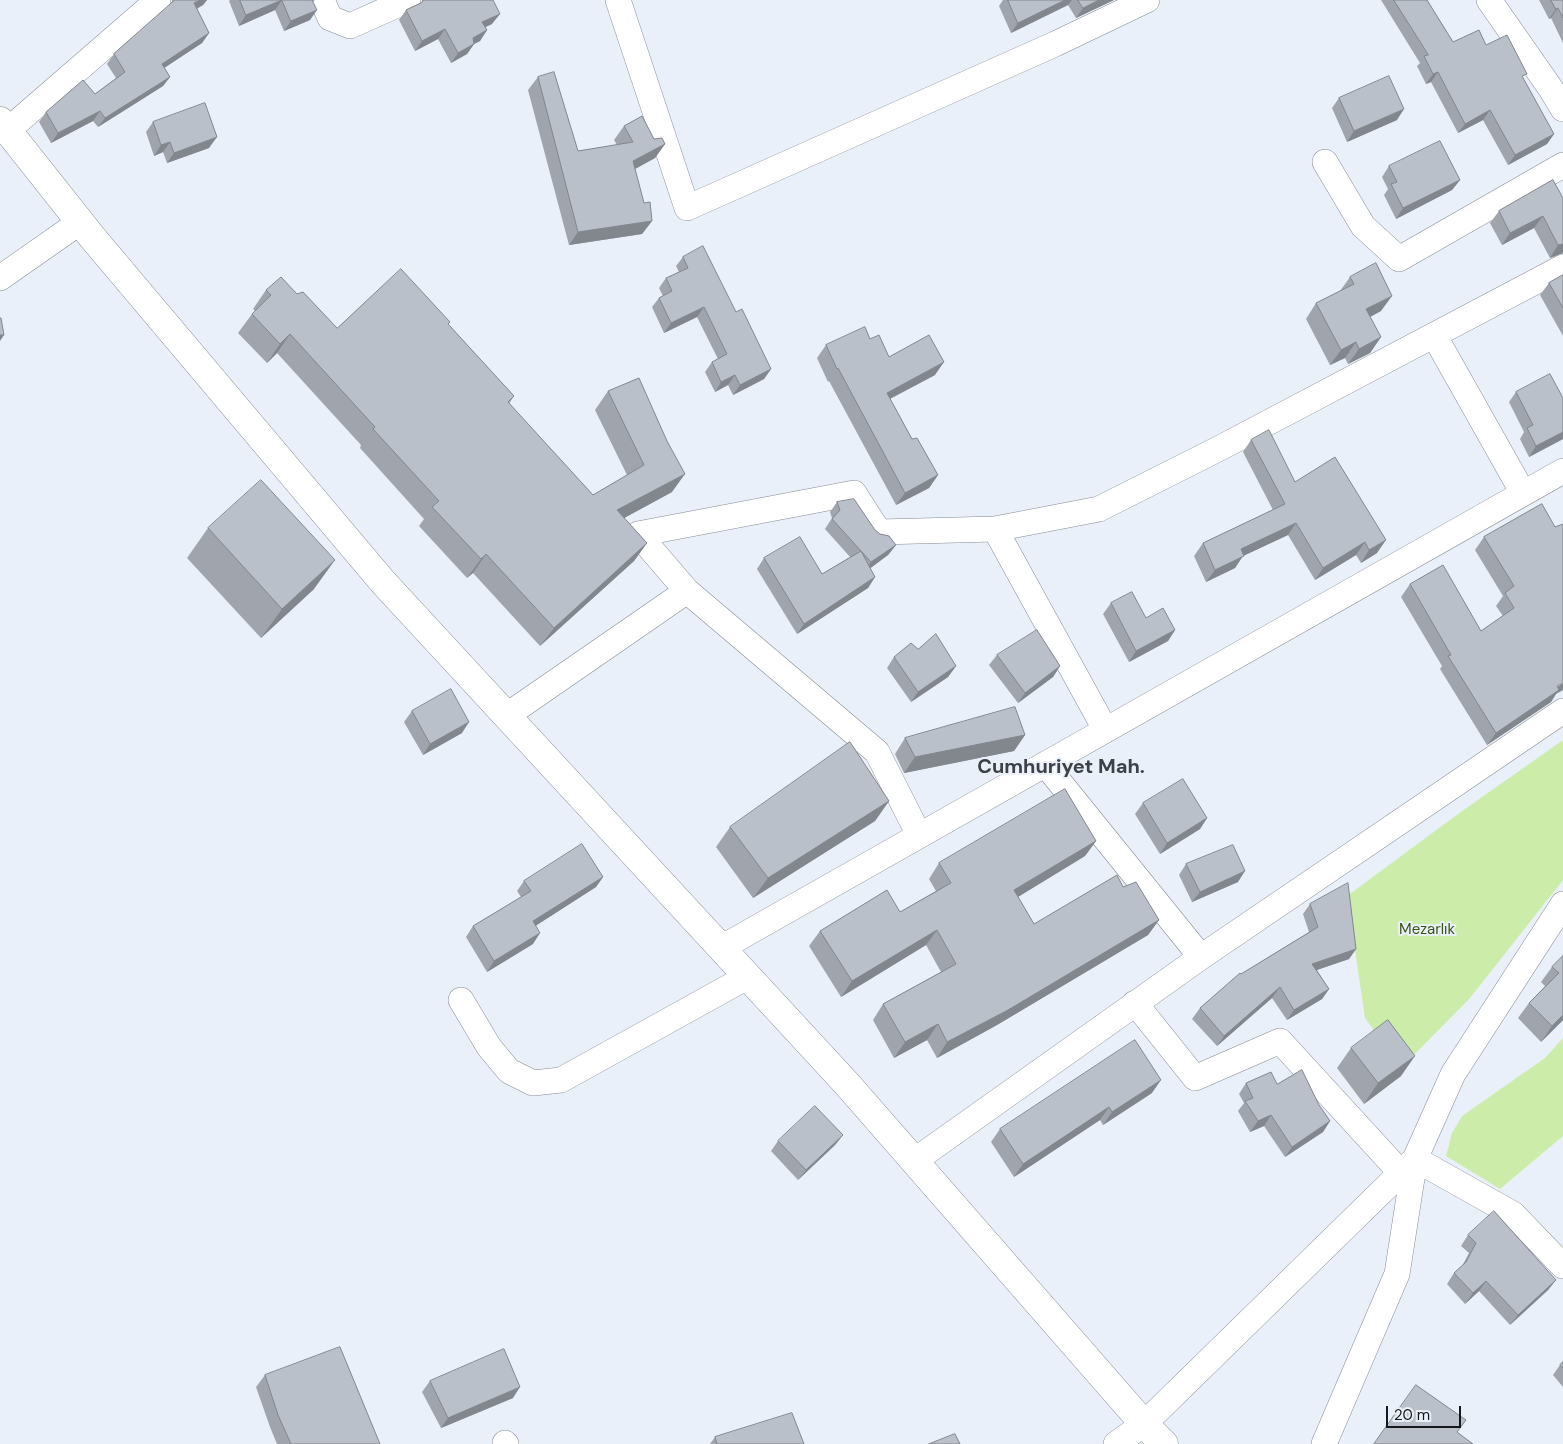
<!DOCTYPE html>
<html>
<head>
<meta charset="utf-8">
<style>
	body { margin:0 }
	#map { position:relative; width:1563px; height:1444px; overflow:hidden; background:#eaf0f9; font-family:"DM Sans",sans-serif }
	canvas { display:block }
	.scale { position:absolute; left:1386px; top:1406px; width:75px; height:22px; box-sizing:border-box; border:2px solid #16181b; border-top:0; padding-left:6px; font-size:15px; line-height:18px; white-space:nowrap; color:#16181b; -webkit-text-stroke:4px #eaf0f9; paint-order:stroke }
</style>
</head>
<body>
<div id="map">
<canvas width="1563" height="1444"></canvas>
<div class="scale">20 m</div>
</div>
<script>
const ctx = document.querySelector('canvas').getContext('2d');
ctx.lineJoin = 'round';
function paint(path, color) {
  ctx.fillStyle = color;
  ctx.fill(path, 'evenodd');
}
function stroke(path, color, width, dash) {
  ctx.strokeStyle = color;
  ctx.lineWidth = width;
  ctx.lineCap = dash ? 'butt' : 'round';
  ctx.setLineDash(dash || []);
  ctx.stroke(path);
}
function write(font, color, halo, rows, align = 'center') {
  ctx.font = font + ' "DM Sans",sans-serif';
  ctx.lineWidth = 4;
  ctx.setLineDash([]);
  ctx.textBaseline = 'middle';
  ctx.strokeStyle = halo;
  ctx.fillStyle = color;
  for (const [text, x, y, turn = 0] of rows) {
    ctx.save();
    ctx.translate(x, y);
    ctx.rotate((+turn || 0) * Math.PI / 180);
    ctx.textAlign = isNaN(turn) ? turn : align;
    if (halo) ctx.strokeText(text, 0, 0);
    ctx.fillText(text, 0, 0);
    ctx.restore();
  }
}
const green = new Path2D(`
	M 1563,740 L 1563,880 L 1470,998 L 1401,1068 L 1365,1018 L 1347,896 L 1458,814 Z
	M 1563,1038 L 1563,1136 L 1500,1189 L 1446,1156 L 1452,1133 L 1462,1116 L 1545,1058 Z`);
const minor = new Path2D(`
	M 322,0 L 330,18 L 350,26 L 408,0
	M 618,0 L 687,208 L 1055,44 L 1147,0
	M 1489,0 L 1551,89 L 1563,109
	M 7,131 L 158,0
	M 1325,162 L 1363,226 L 1399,259 L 1563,165
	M 0,278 L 80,222
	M 1434,335 L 1523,493
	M 995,529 L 1099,509 L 1222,447 L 1563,267
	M 506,716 L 687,591
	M 1045,764 L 1201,957
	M 919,835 L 877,752 L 687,591 L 638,534 L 854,493 L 879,532 L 995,529 L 1105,729
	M 721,948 L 1563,471
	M 461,1000 L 489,1047 L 509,1071 L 533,1083 L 561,1080 L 747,977
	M 1135,1003 L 1195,1078 L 1280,1041 L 1401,1173
	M 914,1161 L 1201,957 L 1563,711
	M 505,1443 L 506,1444
	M 1116,1444 L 1144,1424 L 1415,1159 L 1513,1214 L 1563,1266
	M 1324,1444 L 1397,1274 L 1415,1159 L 1453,1074 L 1563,904`);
const major = new Path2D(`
	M 0,121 L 92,237 L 383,582 L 847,1084 L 1144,1424 L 1164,1444`);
const wall = new Path2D(`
	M 172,0 L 207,0 L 203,5 L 197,9 L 209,33 L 202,43 L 164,68 L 170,77 L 163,86 L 98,127 L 93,121 L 51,143 L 39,122 L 46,112 L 95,94 L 116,78 L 107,64 L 114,54 L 172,3 Z
	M 230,0 L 315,0 L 313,2 L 310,20 L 284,31 L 275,10 L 239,26 L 229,1 Z
	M 422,0 L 493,0 L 492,24 L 485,27 L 487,30 L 480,41 L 474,44 L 467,54 L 451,63 L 438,39 L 415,51 L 399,20 L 406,10 L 422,2 Z
	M 1003,0 L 1114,0 L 1076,18 L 1068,5 L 1011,33 L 999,6 Z
	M 1381,0 L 1427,0 L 1453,42 L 1486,45 L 1523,79 L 1554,134 L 1547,144 L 1508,165 L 1483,120 L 1458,133 L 1431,82 L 1426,84 L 1417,66 L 1420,63 Z
	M 1539,0 L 1563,0 L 1563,43 L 1551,18 L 1549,19 Z
	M 538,77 L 578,151 L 617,145 L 614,140 L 624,126 L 654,139 L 665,144 L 655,158 L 635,169 L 644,203 L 652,221 L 642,234 L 569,245 L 528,90 Z
	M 1339,98 L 1397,120 L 1347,142 L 1332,108 Z
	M 153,122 L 209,148 L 167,163 L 163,152 L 154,156 L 146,132 Z
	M 1389,166 L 1460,180 L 1452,190 L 1396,219 L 1384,195 L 1388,189 L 1382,177 Z
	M 1553,180 L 1563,253 L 1550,258 L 1534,228 L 1502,245 L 1490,223 L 1499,211 Z
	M 683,257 L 736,312 L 771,369 L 764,379 L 733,395 L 728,385 L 715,392 L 705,372 L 712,362 L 718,359 L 697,317 L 664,333 L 652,307 L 659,298 L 663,296 L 659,288 L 666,278 L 679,272 L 676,266 Z
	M 1563,275 L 1563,336 L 1540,295 L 1549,283 Z
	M 1350,277 L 1381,311 L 1370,317 L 1381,337 L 1370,353 L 1348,364 L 1345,358 L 1330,365 L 1306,319 L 1316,303 L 1340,291 Z
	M 266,290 L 297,294 L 337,328 L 450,322 L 448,324 L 514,396 L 509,404 L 593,495 L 627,475 L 595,410 L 608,391 L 672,492 L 624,518 L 647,543 L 634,561 L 540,646 L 473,573 L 467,578 L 419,526 L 424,519 L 360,448 L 361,445 L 277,353 L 267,363 L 238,333 L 252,314 L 255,311 L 253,309 Z
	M 870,339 L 889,357 L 935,375 L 890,399 L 912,439 L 938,475 L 929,488 L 896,505 L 829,381 L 828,382 L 817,358 L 826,345 Z
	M 1516,392 L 1563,398 L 1563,439 L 1529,457 L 1520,439 L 1524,432 L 1509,402 Z
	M 1251,440 L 1295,482 L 1377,553 L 1361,563 L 1356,555 L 1315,580 L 1288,535 L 1243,556 L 1235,568 L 1206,582 L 1194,556 L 1203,543 L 1273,510 L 1243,452 Z
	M 837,502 L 880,534 L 896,545 L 888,555 L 870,568 L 875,577 L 868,588 L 797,634 L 757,569 L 764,558 L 822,574 L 850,557 L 825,529 L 832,518 L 830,512 Z
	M 1542,504 L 1556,694 L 1551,702 L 1487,745 L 1440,669 L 1442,666 L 1401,597 L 1410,584 L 1481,631 L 1503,616 L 1496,606 L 1503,596 L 1475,550 L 1484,537 Z
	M 208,528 L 314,589 L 261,638 L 187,558 Z
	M 1111,603 L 1146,618 L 1175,630 L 1168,641 L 1129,662 L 1103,614 Z
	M 918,649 L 956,666 L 948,677 L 911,702 L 887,668 L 894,657 Z
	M 997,655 L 1060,666 L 1053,677 L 1018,703 L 989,665 Z
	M 412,711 L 462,733 L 423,755 L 404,722 Z
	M 1025,735 L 1014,751 L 904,773 L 895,754 L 905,738 Z
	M 889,801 L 875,821 L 753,898 L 716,847 L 730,827 Z
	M 1143,803 L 1207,818 L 1200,829 L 1160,854 L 1135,814 Z
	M 1096,841 L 1085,856 L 1018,897 L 1034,924 L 1123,887 L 1159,920 L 1148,935 L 997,1025 L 937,1058 L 927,1040 L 894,1058 L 873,1020 L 883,1004 L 941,972 L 926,945 L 841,997 L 809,946 L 820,931 L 900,912 L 936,891 L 929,879 L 939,863 Z
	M 1186,864 L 1238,882 L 1192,902 L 1179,875 Z
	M 603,877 L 596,887 L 535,926 L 533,944 L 487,972 L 466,937 L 473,926 L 521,897 L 517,891 L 524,881 Z
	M 1310,904 L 1356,949 L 1349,959 L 1317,970 L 1329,989 L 1322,999 L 1287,1020 L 1272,998 L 1217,1046 L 1192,1019 L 1200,1008 L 1241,974 L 1309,932 L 1303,914 Z
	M 1563,956 L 1563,1020 L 1541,1042 L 1518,1018 L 1529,1003 L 1545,986 L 1541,982 L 1552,967 Z
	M 1351,1048 L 1401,1076 L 1364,1104 L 1337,1068 Z
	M 1246,1083 L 1277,1084 L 1319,1105 L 1330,1121 L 1323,1132 L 1285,1157 L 1264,1126 L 1250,1132 L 1238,1111 L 1244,1103 L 1239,1094 Z
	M 1152,1093 L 1103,1125 L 1100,1120 L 1014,1177 L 991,1142 L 1000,1129 Z
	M 843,1135 L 835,1145 L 798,1180 L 771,1151 L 778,1141 Z
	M 1468,1235 L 1556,1280 L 1548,1290 L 1510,1325 L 1479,1291 L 1465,1304 L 1447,1284 L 1454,1273 L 1462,1266 L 1469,1253 L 1461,1246 Z
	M 1563,1362 L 1563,1387 L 1553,1375 L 1560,1365 Z
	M 265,1375 L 380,1444 L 277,1444 L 270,1427 L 256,1387 Z
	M 430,1381 L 513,1398 L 441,1428 L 422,1392 Z
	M 715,1437 L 804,1444 L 710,1444 Z`);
const shadedWall = new Path2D(`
	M 201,0 L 207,0 L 203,5 L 187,13 L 194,3 Z
	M 282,0 L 275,10 L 239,26 L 246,15 Z
	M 1065,0 L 1072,0 L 1068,5 L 1011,33 L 1018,23 Z
	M 1099,0 L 1114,0 L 1076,18 L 1083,8 Z
	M 1558,8 L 1551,18 L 1549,19 L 1556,9 Z
	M 317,10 L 310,20 L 284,31 L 291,21 Z
	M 500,14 L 492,24 L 475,32 L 482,22 Z
	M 445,29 L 438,39 L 415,51 L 422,41 Z
	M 487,30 L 480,41 L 466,48 L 473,38 Z
	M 209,33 L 202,43 L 155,74 L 162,64 Z
	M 474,44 L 467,54 L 451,63 L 458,53 Z
	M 1438,72 L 1431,82 L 1426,84 L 1433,74 Z
	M 170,77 L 163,86 L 98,127 L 105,118 Z
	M 1404,109 L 1397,120 L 1347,142 L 1354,131 Z
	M 1490,110 L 1483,120 L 1458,133 L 1465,124 Z
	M 100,111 L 93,121 L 51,143 L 58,133 Z
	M 1554,134 L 1547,144 L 1508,165 L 1515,155 Z
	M 217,137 L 209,148 L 167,163 L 174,153 Z
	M 170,142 L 163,152 L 154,156 L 161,145 Z
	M 665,144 L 655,158 L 624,175 L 633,161 Z
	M 1460,180 L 1452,190 L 1396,219 L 1403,208 Z
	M 1543,216 L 1534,228 L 1502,245 L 1510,233 Z
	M 652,221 L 642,234 L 569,245 L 578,232 Z
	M 1563,244 L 1563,253 L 1550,258 L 1558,245 Z
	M 1392,296 L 1381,311 L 1355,325 L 1366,309 Z
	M 704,307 L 697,317 L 664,333 L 671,323 Z
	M 290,334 L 277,353 L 267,363 L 280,344 Z
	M 0,335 L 4,335 L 0,341 Z
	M 1381,337 L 1370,353 L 1348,364 L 1359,349 Z
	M 1356,342 L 1345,358 L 1330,365 L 1341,350 Z
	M 944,362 L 935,375 L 878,405 L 887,393 Z
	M 771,369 L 764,379 L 733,395 L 740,385 Z
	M 735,375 L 728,385 L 715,392 L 721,382 Z
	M 1563,432 L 1563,439 L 1529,457 L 1536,446 Z
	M 685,474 L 672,492 L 604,529 L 617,510 Z
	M 938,475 L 929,488 L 896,505 L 905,493 Z
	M 1296,523 L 1288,535 L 1243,556 L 1235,568 L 1206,582 L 1215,570 L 1241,549 Z
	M 1386,540 L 1377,553 L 1361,563 L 1369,550 Z
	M 1365,542 L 1356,555 L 1315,580 L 1323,568 Z
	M 647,543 L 634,561 L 540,646 L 554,628 Z
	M 896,545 L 888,555 L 864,573 L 871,562 Z
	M 486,554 L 473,573 L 467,578 L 481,559 Z
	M 335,560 L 314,589 L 261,638 L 282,609 Z
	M 875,577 L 868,588 L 797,634 L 804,624 Z
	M 1175,630 L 1168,641 L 1129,662 L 1136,651 Z
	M 956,666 L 948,677 L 911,702 L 918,692 Z
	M 1060,666 L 1053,677 L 1018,703 L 1025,693 Z
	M 1563,683 L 1563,690 L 1556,694 L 1551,702 L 1487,745 L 1496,733 Z
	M 469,722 L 462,733 L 423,755 L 430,744 Z
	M 1025,735 L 1014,751 L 904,773 L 915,757 Z
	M 889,801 L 875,821 L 753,898 L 768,878 Z
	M 1207,818 L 1200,829 L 1160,854 L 1167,843 Z
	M 1096,841 L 1085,856 L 1003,906 L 1014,890 Z
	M 1245,871 L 1238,882 L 1192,902 L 1200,892 Z
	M 603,877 L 596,887 L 526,932 L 533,921 Z
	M 1159,920 L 1148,935 L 997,1025 L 937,1058 L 947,1042 Z
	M 937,930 L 926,945 L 841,997 L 852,981 Z
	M 540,933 L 533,944 L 487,972 L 494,961 Z
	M 1356,949 L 1349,959 L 1305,974 L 1312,964 Z
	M 1280,987 L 1272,998 L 1217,1046 L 1224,1036 Z
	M 1329,989 L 1322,999 L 1287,1020 L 1294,1010 Z
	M 1563,1015 L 1563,1020 L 1541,1042 L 1552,1026 Z
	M 938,1024 L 927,1040 L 894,1058 L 905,1042 Z
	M 1415,1056 L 1401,1076 L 1364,1104 L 1378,1083 Z
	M 1161,1080 L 1152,1093 L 1103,1125 L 1112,1112 Z
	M 1109,1107 L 1100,1120 L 1014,1177 L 1023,1164 Z
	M 1271,1115 L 1264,1126 L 1250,1132 L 1258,1121 Z
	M 1330,1121 L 1323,1132 L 1285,1157 L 1292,1147 Z
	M 843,1135 L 835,1145 L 798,1180 L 806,1170 Z
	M 1556,1280 L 1548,1290 L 1510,1325 L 1518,1315 Z
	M 1486,1281 L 1479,1291 L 1465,1304 L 1473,1293 Z
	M 520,1387 L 513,1398 L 441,1428 L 448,1418 Z`);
const building = new Path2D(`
	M 175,0 L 201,0 L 194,3 L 209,33 L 162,64 L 170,77 L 105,118 L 100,111 L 58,133 L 46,112 L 83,80 L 95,94 L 125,72 L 114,54 Z
	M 240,0 L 282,0 L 246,15 Z
	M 282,0 L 312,0 L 317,10 L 291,21 Z
	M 424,0 L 493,0 L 500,14 L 482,22 L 487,30 L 473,38 L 474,44 L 458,53 L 445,29 L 422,41 L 406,10 L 421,3 Z
	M 1008,0 L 1065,0 L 1018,23 Z
	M 1078,0 L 1099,0 L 1083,8 Z
	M 1394,0 L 1427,0 L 1453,42 L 1479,30 L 1486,45 L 1507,35 L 1527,74 L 1522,76 L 1554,134 L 1515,155 L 1490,110 L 1465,124 L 1438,72 L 1433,74 L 1424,56 L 1428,55 Z
	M 1551,0 L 1563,0 L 1563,18 L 1558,8 L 1556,9 Z
	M 554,72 L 578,151 L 633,142 L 624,126 L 642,116 L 654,139 L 662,138 L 665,144 L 633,161 L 644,203 L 650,202 L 652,221 L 578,232 L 538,77 Z
	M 1389,76 L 1404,109 L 1354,131 L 1339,98 Z
	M 205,103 L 217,137 L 174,153 L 170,142 L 161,145 L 153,122 Z
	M 1440,141 L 1460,180 L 1403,208 L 1391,184 L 1397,182 L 1389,166 Z
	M 1553,180 L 1563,198 L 1563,244 L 1558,245 L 1543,216 L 1510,233 L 1499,211 Z
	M 703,246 L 736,312 L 742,309 L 771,369 L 740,385 L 735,375 L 721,382 L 712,362 L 727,354 L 704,307 L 671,323 L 659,298 L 672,291 L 666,278 L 688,268 L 683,257 Z
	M 1376,263 L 1392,296 L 1366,309 L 1381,337 L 1359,349 L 1356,342 L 1341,350 L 1316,303 L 1354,284 L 1350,277 Z
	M 401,269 L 450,322 L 448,324 L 514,396 L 508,402 L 593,495 L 644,465 L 608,391 L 639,378 L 667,441 L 685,474 L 617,510 L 647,543 L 554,628 L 486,554 L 481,559 L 432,507 L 439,501 L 373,429 L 375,427 L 290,334 L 280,344 L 252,314 L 271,295 L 266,290 L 281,277 L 297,294 L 303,292 L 337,328 Z
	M 1563,275 L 1563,308 L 1549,283 Z
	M 0,318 L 1,318 L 4,335 L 0,335 Z
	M 865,327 L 870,339 L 879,335 L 889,357 L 929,335 L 944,362 L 887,393 L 912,439 L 917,438 L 938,475 L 905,493 L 838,368 L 837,369 L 826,345 Z
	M 1550,374 L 1563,398 L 1563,432 L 1536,446 L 1527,428 L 1533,425 L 1516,392 Z
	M 1269,430 L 1295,482 L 1335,457 L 1386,540 L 1369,550 L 1365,542 L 1323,568 L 1296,523 L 1241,549 L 1244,556 L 1215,570 L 1203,543 L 1285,504 L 1251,440 Z
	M 261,480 L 335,560 L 282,609 L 208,528 Z
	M 854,499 L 875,530 L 880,534 L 889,536 L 896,545 L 871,562 L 832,519 L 840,510 L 837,502 Z
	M 1542,504 L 1555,527 L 1563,524 L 1563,683 L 1557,686 L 1559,690 L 1496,733 L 1448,656 L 1451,655 L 1410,584 L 1443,565 L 1481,631 L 1514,608 L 1505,593 L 1514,586 L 1484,537 Z
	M 800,537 L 822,574 L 861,551 L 875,577 L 804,624 L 764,558 Z
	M 1132,592 L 1146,618 L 1163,608 L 1175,630 L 1136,651 L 1111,603 Z
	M 1037,630 L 1060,666 L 1025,693 L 997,655 Z
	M 936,634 L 956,666 L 918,692 L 894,657 L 911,643 L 918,649 Z
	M 451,689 L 469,722 L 430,744 L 412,711 Z
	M 1015,707 L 1025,735 L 915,757 L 905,738 Z
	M 850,742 L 889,801 L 768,878 L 730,827 Z
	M 1183,779 L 1207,818 L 1167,843 L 1143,803 Z
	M 1065,789 L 1096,841 L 1014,890 L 1034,924 L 1117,875 L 1123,887 L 1136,882 L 1159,920 L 1008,1010 L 947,1042 L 938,1024 L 905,1042 L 883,1004 L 956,964 L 937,930 L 852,981 L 820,931 L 887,890 L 900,912 L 951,883 L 939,863 Z
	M 582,844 L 603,877 L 533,921 L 540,933 L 494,961 L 473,926 L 531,891 L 524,881 Z
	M 1233,845 L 1245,871 L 1200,892 L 1186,864 Z
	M 1348,883 L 1356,949 L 1312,964 L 1329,989 L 1294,1010 L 1280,987 L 1224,1036 L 1200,1008 L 1240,973 L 1241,974 L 1318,927 L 1310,904 Z
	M 1563,956 L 1563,1015 L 1552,1026 L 1529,1003 L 1559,973 L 1552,967 Z
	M 1388,1020 L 1415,1056 L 1378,1083 L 1351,1048 Z
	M 1135,1040 L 1161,1080 L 1112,1112 L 1109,1107 L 1023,1164 L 1000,1129 Z
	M 1302,1070 L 1319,1105 L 1330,1121 L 1292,1147 L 1271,1115 L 1258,1121 L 1245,1101 L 1253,1098 L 1246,1083 L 1271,1072 L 1277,1084 Z
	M 815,1106 L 843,1135 L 806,1170 L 778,1141 Z
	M 1494,1211 L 1556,1280 L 1518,1315 L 1486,1281 L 1473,1293 L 1454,1273 L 1466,1262 L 1476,1243 L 1468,1235 Z
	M 340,1347 L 380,1444 L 291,1444 L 278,1415 L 265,1375 Z
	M 504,1349 L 520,1387 L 448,1418 L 430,1381 Z
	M 1563,1362 L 1563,1368 L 1560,1365 Z
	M 1416,1385 L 1466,1420 L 1457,1432 L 1473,1444 L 1374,1444 Z
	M 792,1413 L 804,1444 L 717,1444 L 715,1437 Z
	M 955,1434 L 960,1444 L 929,1444 Z`);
const parkNames = [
	["Mezarlık",1427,930]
];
const districtNames = [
	["Cumhuriyet Mah.",1061,768]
];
paint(green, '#cbeda9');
stroke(minor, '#858b93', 26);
stroke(major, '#858b93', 29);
stroke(minor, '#fff', 25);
stroke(major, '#fff', 28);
paint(wall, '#a0a5ad');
paint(shadedWall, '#82868d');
paint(building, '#bac0c9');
stroke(building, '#82868d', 1);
write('15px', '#385313', '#eaf0f9', parkNames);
write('bold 20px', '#3c4148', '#eaf0f9', districtNames);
</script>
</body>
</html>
